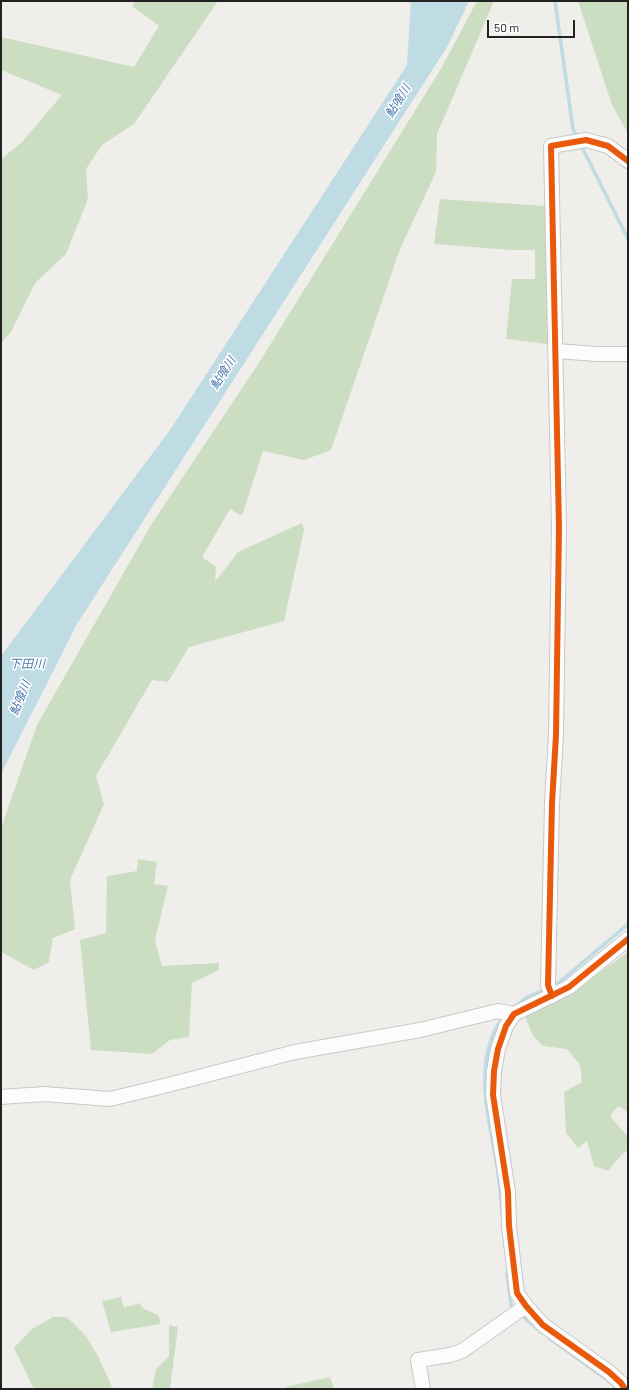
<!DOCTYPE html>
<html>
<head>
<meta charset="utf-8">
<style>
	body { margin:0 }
	#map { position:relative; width:629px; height:1390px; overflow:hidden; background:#f0eeeb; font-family:Barlow,sans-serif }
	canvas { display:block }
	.frame { position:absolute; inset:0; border:2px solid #222; pointer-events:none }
	.scale { position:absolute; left:487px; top:20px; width:88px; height:18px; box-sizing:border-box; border:2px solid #222; border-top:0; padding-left:5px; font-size:12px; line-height:14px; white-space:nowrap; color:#222; -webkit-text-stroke:3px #fff; paint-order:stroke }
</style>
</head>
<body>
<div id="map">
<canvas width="629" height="1390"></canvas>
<div class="frame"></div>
<div class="scale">50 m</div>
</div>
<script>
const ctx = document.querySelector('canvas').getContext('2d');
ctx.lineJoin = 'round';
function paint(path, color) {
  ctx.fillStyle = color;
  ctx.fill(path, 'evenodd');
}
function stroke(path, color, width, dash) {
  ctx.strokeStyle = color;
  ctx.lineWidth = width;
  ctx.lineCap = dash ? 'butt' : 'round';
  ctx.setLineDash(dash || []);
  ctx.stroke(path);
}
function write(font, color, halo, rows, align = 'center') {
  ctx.font = font + ' Barlow,"Noto Sans JP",sans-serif';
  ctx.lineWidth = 3;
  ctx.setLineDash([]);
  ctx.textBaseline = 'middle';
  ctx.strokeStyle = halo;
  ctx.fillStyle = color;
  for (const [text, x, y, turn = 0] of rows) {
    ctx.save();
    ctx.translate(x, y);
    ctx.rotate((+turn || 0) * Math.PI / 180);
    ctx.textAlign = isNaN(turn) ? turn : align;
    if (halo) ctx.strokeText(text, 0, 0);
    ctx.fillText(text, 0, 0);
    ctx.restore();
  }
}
const forest = new Path2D(`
	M 134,1 L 218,1 L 134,124 L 102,145 L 86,169 L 88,199 L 66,254 L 35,283 L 11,332 L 1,343 L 1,159 L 21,143 L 62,95 L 1,70 L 1,37 L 134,67 L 159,26 L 132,6 Z
	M 477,1 L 494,1 L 437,134 L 436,172 L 400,249 L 331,450 L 304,460 L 263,451 L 242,516 L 230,509 L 202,557 L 216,567 L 215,582 L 238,552 L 302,523 L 304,530 L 284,621 L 189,647 L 168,682 L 152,680 L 96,776 L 104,804 L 70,880 L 75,929 L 53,938 L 49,962 L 34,970 L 1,952 L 1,828 L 37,725 L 151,525 L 260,361 L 442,67 Z
	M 578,1 L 628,1 L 628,133 L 612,105 Z
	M 440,199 L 546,206 L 547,344 L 506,339 L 512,279 L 535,279 L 535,250 L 512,250 L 434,244 Z
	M 138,859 L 157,862 L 154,884 L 168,886 L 155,940 L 162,966 L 219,963 L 219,970 L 192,983 L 189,1037 L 170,1040 L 152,1054 L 91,1050 L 80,940 L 106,933 L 107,876 L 137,871 Z
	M 628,952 L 628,1112 L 618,1106 L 610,1116 L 628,1137 L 628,1150 L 622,1154 L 608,1171 L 594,1166 L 587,1141 L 578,1148 L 566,1133 L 564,1092 L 582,1082 L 580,1065 L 567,1049 L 543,1046 L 533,1036 L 525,1016 L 550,1005 L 572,993 Z
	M 121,1297 L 124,1308 L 139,1303 L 144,1309 L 158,1315 L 161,1324 L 111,1332 L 102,1301 Z
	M 53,1317 L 67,1317 L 85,1335 L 97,1354 L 113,1389 L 34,1389 L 14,1348 L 32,1329 Z
	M 169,1325 L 178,1327 L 170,1389 L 152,1389 L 156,1369 L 169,1356 Z
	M 330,1377 L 334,1389 L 287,1389 L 286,1387 Z`);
const water = new Path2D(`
	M 411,1 L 469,1 L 447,47 L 77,624 L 1,774 L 1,656 L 170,430 L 407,65 Z`);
const stream = new Path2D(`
	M 555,1 L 573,129 L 578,138
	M 581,145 L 628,239
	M 551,987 L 557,984 L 628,924
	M 512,1009 L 527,997 L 546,989
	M 502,1214 C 501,1201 500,1187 498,1174 C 492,1130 476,1083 491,1040 C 495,1030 497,1024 505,1016
	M 507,1272 L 511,1305 L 515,1310
	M 520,1314 L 541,1332
	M 549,1338 L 613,1384 L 616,1389`);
const minor = new Path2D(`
	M 556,351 L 597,354 L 628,354
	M 552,996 L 548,985 L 552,803 L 556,735 L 559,527 L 551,146 L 586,140 L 608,146 L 628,161
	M 1,1097 L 44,1094 L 110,1099 L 164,1086 L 295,1052 L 420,1030 L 498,1011 L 514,1014
	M 423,1389 L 418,1360 L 450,1355 L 462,1351 L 526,1306
	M 625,1389 L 621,1383 L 609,1372 L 543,1325 L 526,1306 L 517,1293 L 509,1226 L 508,1192 L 493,1095 L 494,1071 L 498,1049 L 506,1026 L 514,1014 L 569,987 L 628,939`);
const cycleway = new Path2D(`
	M 552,996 L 548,985 L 552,803 L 556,735 L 559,527 L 551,146 L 586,140 L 608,146 L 628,161
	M 625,1389 L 621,1383 L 609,1372 L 543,1325 L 526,1306 L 517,1293 L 509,1226 L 508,1192 L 493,1095 L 494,1071 L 498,1049 L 506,1026 L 514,1014 L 569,987 L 628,939`);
const waterNames = [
	["鮎喰川",398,101,-58],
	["鮎喰川",223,373,-57],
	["下田川",27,664],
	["鮎喰川",20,698,-68]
];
paint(forest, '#cbdec1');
paint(water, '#bfdbe3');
stroke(stream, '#bfdbe3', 3.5);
stroke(minor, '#c9c8c7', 16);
stroke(minor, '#fdfcfc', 14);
stroke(cycleway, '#e8590c', 6);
write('italic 12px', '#4a7aab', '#fff', waterNames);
</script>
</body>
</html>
